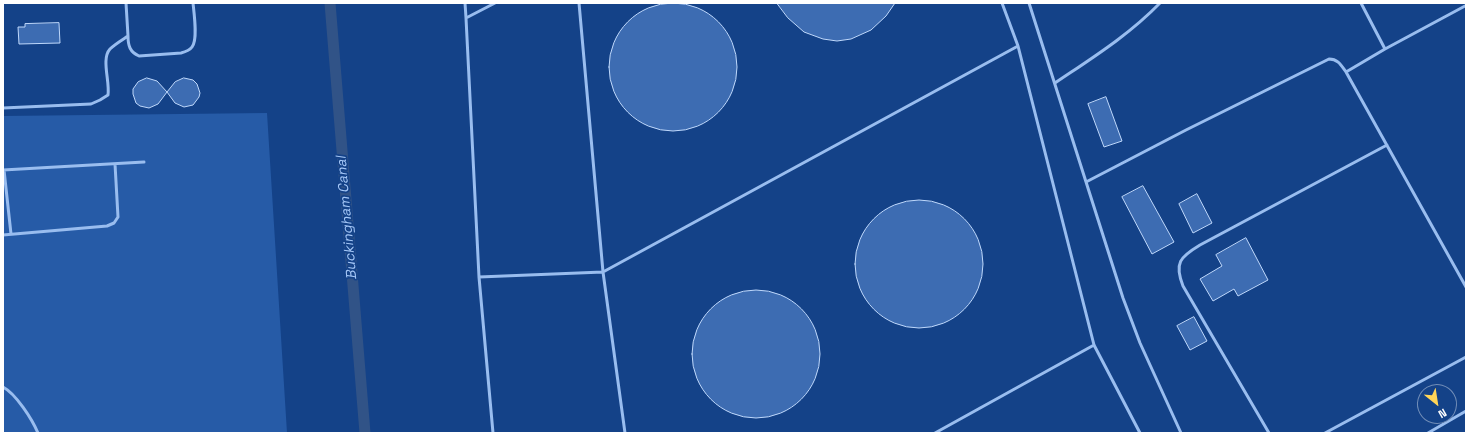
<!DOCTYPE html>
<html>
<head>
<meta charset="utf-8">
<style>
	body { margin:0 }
	#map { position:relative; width:1469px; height:436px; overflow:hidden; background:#144288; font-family:"Space Grotesk",sans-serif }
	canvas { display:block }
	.frame { position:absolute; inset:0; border:4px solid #fff; pointer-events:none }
	.north { position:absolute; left:1417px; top:384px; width:40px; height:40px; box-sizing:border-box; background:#144288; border:1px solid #728eb8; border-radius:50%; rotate:150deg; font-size:11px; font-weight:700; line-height:16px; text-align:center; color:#fff }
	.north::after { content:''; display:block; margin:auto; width:14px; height:18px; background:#ffd558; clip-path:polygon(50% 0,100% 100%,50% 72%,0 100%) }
</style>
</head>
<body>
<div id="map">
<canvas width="1469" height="436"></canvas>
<div class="frame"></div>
<div class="north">N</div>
</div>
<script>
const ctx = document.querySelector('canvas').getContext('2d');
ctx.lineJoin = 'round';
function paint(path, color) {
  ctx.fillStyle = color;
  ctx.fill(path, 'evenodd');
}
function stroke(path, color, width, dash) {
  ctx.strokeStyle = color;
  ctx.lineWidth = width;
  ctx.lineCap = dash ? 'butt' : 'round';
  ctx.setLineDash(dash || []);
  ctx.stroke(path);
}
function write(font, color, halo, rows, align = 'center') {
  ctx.font = font + ' "Space Grotesk",sans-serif';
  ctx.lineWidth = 3.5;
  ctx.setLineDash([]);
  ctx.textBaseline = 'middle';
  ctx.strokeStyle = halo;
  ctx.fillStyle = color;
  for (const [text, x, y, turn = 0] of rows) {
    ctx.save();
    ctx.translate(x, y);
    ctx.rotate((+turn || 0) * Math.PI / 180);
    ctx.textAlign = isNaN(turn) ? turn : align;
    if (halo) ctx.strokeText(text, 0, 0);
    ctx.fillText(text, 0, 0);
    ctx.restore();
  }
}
const green = new Path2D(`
	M 267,113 L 287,433 L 3,433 L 3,116 Z`);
const canal = new Path2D(`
	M 330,3 L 365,433`);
const building = new Path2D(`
	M 777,3 L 895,3 L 886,16 L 871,30 L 851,39 L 837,41 L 823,39 L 804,32 L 788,18 Z
	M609 67a64 64 0 1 1 128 0a64 64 0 1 1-128 0Z
	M 59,23 L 60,43 L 19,44 L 18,27 L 25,27 L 25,24 Z
	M 147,78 L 157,81 L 167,92 L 158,104 L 149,108 L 140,106 L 136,103 L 133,94 L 133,89 L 138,82 Z
	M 184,78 L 193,80 L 197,84 L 200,93 L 199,97 L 193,105 L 184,107 L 175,103 L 167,92 L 175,82 Z
	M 1106,97 L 1122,141 L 1104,147 L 1088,104 Z
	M 1143,186 L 1174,242 L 1152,254 L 1122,197 Z
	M 1197,194 L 1212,223 L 1193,233 L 1179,204 Z
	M855 264a64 64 0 1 1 128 0a64 64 0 1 1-128 0Z
	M 1246,238 L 1268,280 L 1238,296 L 1234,289 L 1213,301 L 1200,279 L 1222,266 L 1216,255 Z
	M692 354a64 64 0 1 1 128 0a64 64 0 1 1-128 0Z
	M 1194,317 L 1207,341 L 1190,350 L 1177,326 Z`);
const service = new Path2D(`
	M 465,3 L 466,18
	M 579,3 L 603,272 L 625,433
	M 1002,3 L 1018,46 L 1094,345 L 1140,433
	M 1029,3 L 1123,298 L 1140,343 L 1181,433
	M 1361,3 L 1385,49
	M 128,36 C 128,46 130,52 139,56 L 181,53 C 185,52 190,50 192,47 C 198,40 194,13 193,3
	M 1346,72 L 1385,49 L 1465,6
	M 1055,83 C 1092,58 1129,35 1160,3
	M 3,108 L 91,104 L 100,100 L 108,95 C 110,81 101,59 110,49 C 115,44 122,40 128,36 L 126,3
	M 3,170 L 144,162
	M 4,170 L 11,234
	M 1086,182 L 1186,130 L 1329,59 C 1338,59 1341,65 1346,72 L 1466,287
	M 3,235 L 107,226 L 114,223 L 118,217 L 115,164
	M 479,277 L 603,272 L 1018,46
	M 3,387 C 16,394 32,419 38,433
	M 493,433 L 479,277 L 466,18 L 495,3
	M 935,433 L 1094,345
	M 1269,433 L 1183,286 C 1174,263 1180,257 1200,245 L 1387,145
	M 1325,433 L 1466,357
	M 1428,433 L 1466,411`);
const waterNames = [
	["Buckingham Canal",347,218,-95]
];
paint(green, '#265ba7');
stroke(canal, '#315387', 11);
paint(building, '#3d6cb2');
stroke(building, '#bfd8fb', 1);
stroke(service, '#99bdef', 3);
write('italic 14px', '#a5c7f7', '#144288', waterNames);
</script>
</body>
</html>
